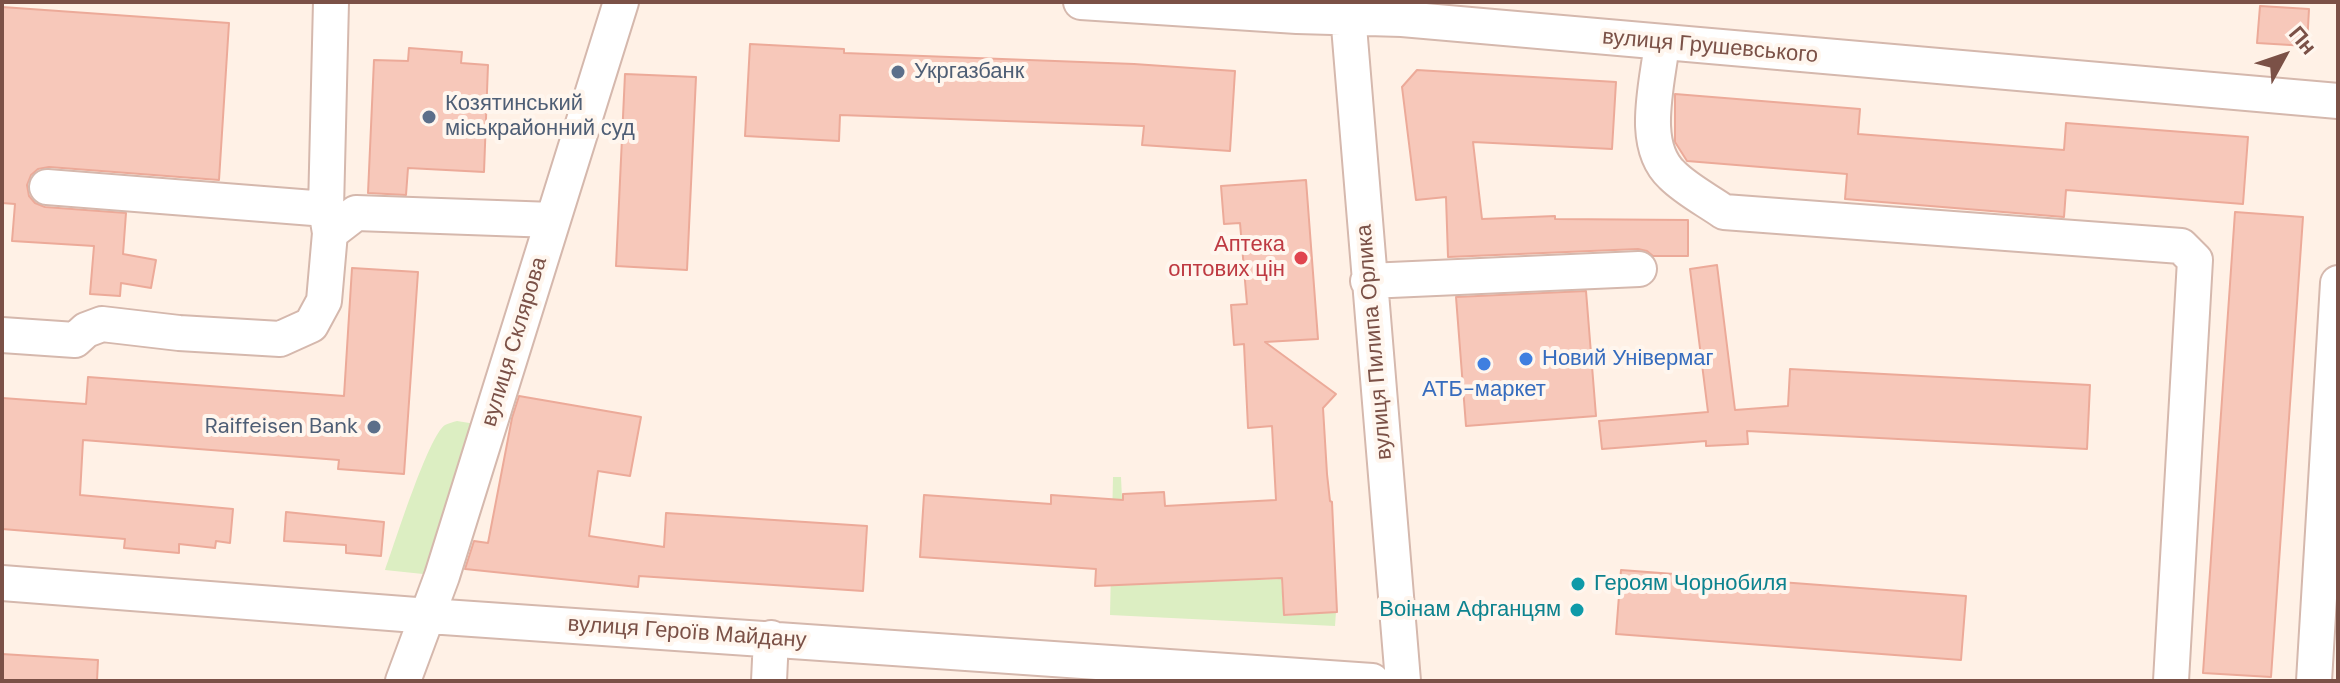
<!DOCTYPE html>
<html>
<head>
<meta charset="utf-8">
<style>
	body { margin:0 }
	#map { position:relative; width:2340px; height:683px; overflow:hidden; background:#fff1e6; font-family:"DM Sans",sans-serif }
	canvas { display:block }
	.frame { position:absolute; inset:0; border:4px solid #7b5147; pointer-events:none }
	.north { position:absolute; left:2244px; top:16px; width:80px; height:80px; -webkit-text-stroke:6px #fff6ee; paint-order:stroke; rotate:50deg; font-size:22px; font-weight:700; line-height:32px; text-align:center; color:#7b5147 }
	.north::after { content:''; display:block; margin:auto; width:28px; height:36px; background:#7b5147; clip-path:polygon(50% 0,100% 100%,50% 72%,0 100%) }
</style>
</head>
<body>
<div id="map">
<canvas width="2340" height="683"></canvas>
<div class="frame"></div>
<div class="north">Пн</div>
</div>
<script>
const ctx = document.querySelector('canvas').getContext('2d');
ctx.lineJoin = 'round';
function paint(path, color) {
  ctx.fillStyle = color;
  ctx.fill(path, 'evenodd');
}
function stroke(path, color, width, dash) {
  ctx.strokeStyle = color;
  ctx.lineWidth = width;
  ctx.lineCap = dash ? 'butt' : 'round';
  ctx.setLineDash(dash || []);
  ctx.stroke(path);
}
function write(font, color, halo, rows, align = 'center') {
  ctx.font = font + ' "DM Sans",sans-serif';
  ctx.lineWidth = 8;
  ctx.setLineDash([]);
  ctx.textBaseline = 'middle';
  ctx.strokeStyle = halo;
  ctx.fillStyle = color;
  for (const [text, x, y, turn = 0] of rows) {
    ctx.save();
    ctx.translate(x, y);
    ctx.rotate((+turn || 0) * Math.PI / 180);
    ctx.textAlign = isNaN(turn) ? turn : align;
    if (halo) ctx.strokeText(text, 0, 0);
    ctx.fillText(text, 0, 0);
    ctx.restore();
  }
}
const green = new Path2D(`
	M 457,421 L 488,426 L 442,576 L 385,570 C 394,546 428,436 445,425 C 449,423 453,422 457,421 Z
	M 1113,477 L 1121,477 L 1126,585 L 1281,579 L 1284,616 L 1336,612 L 1335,626 L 1110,615 Z`);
const building = new Path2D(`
	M 2260,6 L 2309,9 L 2307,46 L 2257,43 Z
	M 2,7 L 229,23 L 219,180 L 49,167 L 38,169 L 31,175 L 27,185 L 29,196 L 35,203 L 45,207 L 126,213 L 123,254 L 156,260 L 151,288 L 121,283 L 120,296 L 90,294 L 94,246 L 12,241 L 15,204 L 2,203 Z
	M 750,44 L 844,49 L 844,53 L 1134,64 L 1235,71 L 1230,151 L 1142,145 L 1144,126 L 840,115 L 839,141 L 745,136 Z
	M 409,48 L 462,52 L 461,63 L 488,65 L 484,172 L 408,168 L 406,195 L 368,193 L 374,60 L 408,61 Z
	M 1417,70 L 1616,82 L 1612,149 L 1473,142 L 1482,219 L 1555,216 L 1555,219 L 1688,220 L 1688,256 L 1653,256 L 1647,251 L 1638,249 L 1448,257 L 1446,197 L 1416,200 L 1402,87 Z
	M 625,74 L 696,77 L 687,270 L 616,266 Z
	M 1675,94 L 1860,109 L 1858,134 L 2064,150 L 2066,123 L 2248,137 L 2243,204 L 2066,190 L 2064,217 L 1845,199 L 1847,174 L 1687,161 L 1675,142 Z
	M 1306,180 L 1318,339 L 1265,342 L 1336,394 L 1323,408 L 1327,474 L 1330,501 L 1332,502 L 1337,612 L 1284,615 L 1282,578 L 1095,586 L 1096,569 L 920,557 L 924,495 L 1051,504 L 1051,495 L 1123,500 L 1123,494 L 1164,492 L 1165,506 L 1276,500 L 1272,426 L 1248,428 L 1244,344 L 1234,345 L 1231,305 L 1247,304 L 1240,223 L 1224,224 L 1221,186 Z
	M 2235,212 L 2303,217 L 2271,677 L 2203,673 Z
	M 1717,265 L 1735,410 L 1788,406 L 1790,369 L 2090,385 L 2087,449 L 1747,431 L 1748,444 L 1706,446 L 1706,441 L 1602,449 L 1599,421 L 1708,412 L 1690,269 Z
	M 352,268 L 418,272 L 404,474 L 338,469 L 339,460 L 83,440 L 80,495 L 233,509 L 230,543 L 216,541 L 215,548 L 179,544 L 179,553 L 124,548 L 125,539 L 2,529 L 2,398 L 86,404 L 88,377 L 344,396 Z
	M 1586,291 L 1596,416 L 1466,426 L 1456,297 Z
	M 519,396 L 641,417 L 630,476 L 598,471 L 589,536 L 664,547 L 666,513 L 867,526 L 863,591 L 639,576 L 638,587 L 465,569 L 474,541 L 488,543 L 512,418 Z
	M 286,512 L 384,522 L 381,556 L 346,553 L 346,545 L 284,541 Z
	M 1621,570 L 1966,596 L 1961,660 L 1616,634 Z
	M 2,654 L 98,660 L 97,681 L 2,681 Z`);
const minor = new Path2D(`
	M 1081,2 L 1297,16 L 1402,19 L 2338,101
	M 1347,2 L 1403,681
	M 1662,42 C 1658,83 1639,144 1672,175 C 1687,190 1707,200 1724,212 L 2181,246 L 2195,260 L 2171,681
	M 47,187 L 326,209
	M 330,233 L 356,213 L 553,220
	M 1368,281 L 1639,269
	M 2,335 L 75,340 L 86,330 L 102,324 L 179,333 L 280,339 L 311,325 L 324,301 L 330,233 L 326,209 L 331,2
	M 2,583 L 429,616 L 1372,681
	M 403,681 L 442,576 L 621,2
	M 769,681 L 771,638
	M 2314,681 L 2338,283`);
const markers = [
	[898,72,8,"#5c6f8a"],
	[429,117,8,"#5c6f8a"],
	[1301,258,8,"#e0444e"],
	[1526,359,8,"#3f7fe0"],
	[1484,364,8,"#3f7fe0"],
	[374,427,8,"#5c6f8a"],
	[1578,584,8,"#0f9aa8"],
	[1577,610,8,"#0f9aa8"]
];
const streetNames = [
	["вулиця Грушевського",1710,47,5],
	["вулиця Склярова",515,342,-73],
	["вулиця Пилипа Орлика",1375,342,-95],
	["вулиця Героїв Майдану",687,633,4]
];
const serviceNames = [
	["Укргазбанк",914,72],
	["Козятинський",445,104],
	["міськрайонний суд",445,129],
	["Raiffeisen Bank",358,427,"right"]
];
const healthNames = [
	["Аптека",1285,245],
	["оптових цін",1285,270]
];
const shopNames = [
	["Новий Універмаг",1542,359],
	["АТБ-маркет",1484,390,"center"]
];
const cultureNames = [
	["Героям Чорнобиля",1594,584],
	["Воінам Афганцям",1561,610,"right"]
];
paint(green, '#dceec2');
paint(building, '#f7c8ba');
stroke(building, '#ecaa99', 2);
stroke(minor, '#d5b8ad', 38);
stroke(minor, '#fff', 34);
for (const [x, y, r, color] of markers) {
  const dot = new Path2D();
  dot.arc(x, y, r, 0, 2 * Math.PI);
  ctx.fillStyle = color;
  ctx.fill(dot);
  stroke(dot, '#fff6ee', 3);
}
write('22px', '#7b5147', '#fff6ee', streetNames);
write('22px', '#4e5e75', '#fff6ee', serviceNames, 'left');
write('22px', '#be3a42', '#fff6ee', healthNames, 'right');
write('22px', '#366cbe', '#fff6ee', shopNames, 'left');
write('22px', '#0d838f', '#fff6ee', cultureNames, 'left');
</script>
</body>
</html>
